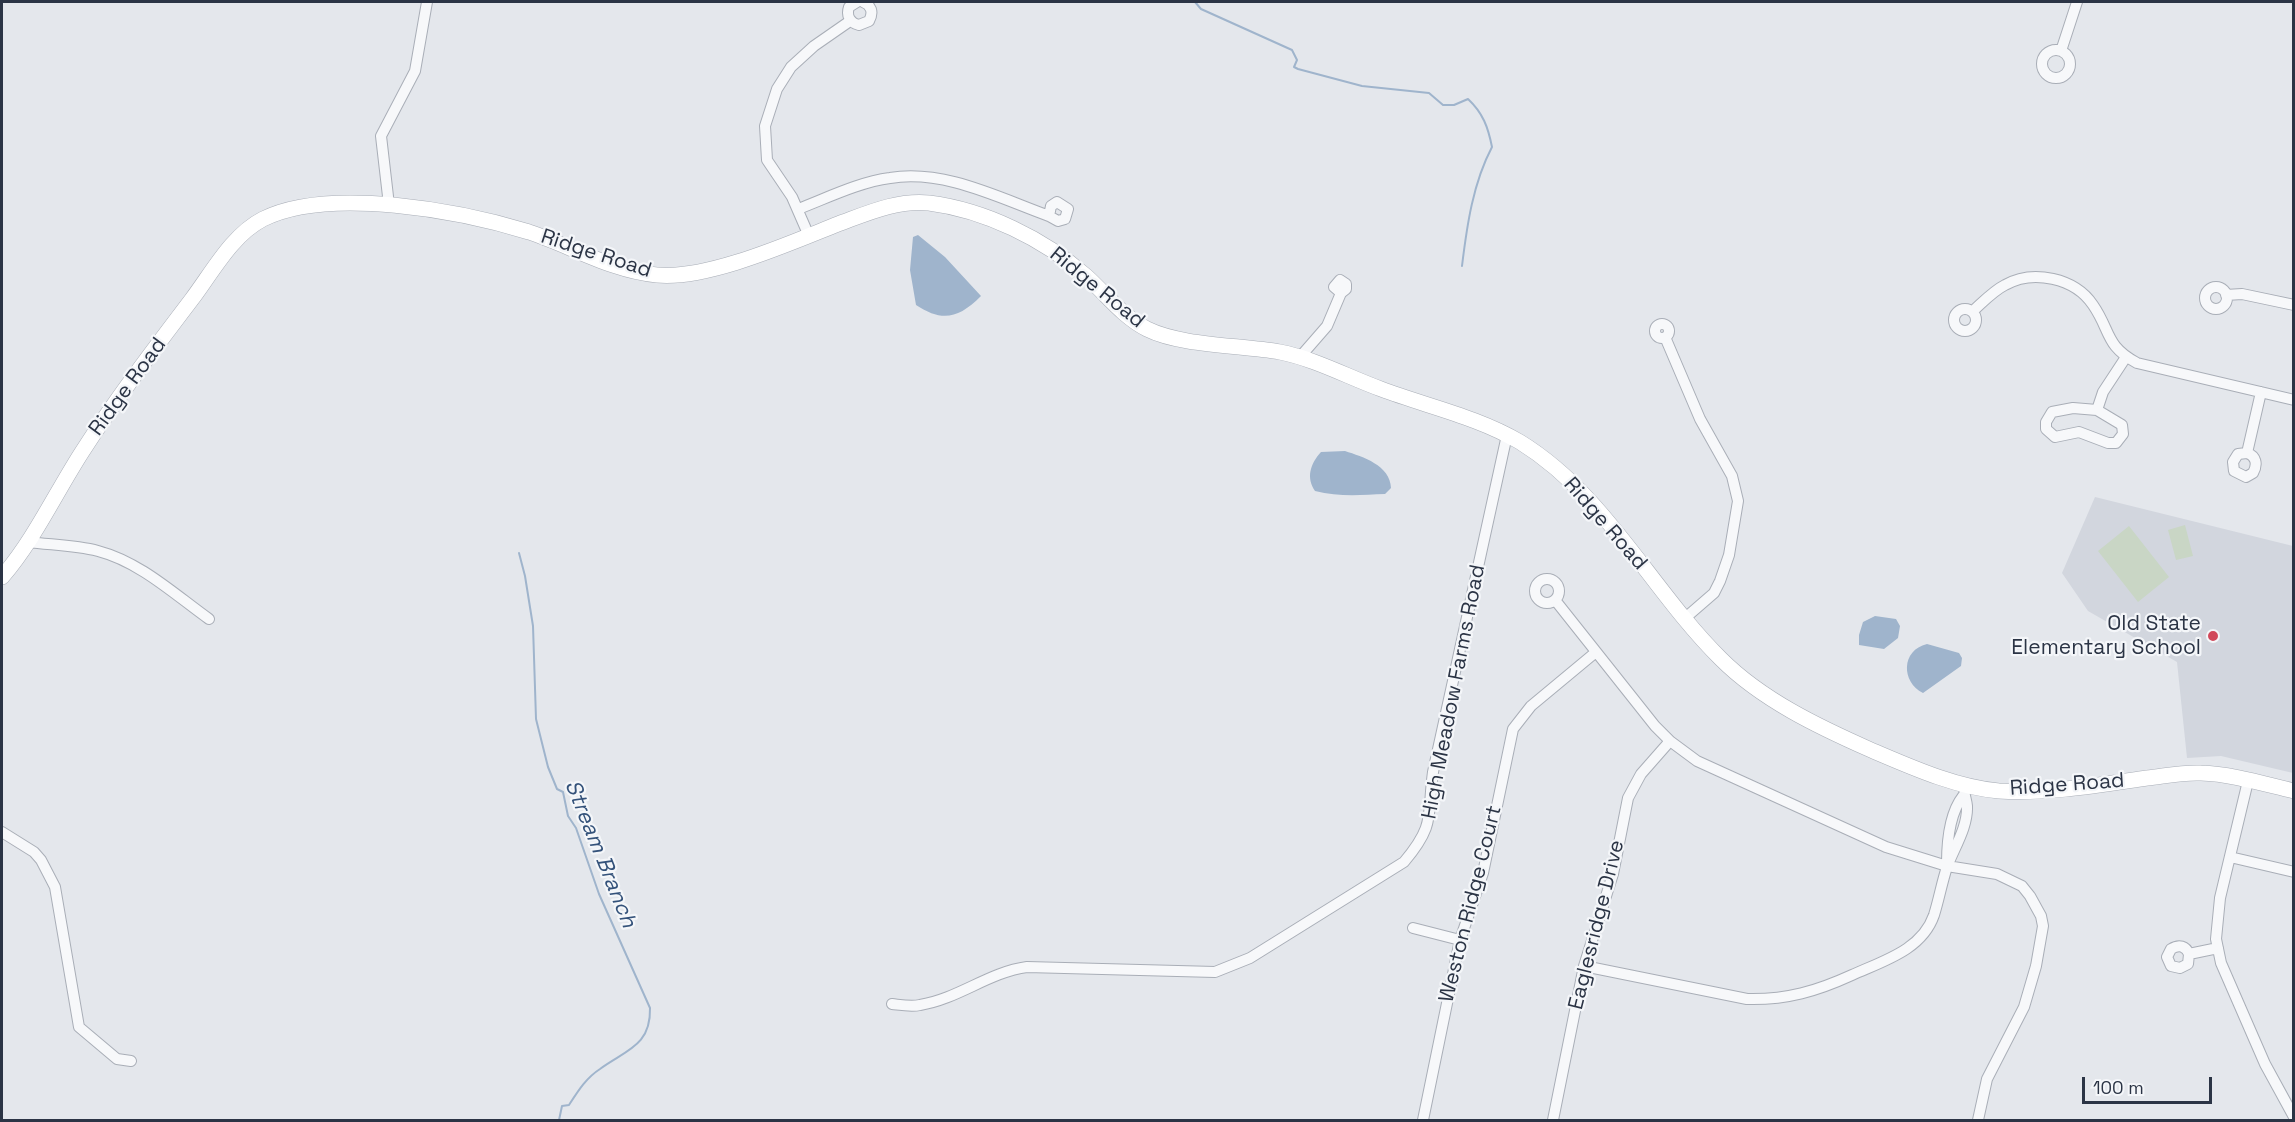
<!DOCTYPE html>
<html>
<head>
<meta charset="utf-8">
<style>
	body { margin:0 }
	#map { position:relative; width:2295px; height:1122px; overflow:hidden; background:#e4e7ec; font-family:"Space Grotesk",sans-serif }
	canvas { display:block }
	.frame { position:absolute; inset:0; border:3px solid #2b3445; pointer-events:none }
	.scale { position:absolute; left:2082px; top:1077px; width:130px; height:27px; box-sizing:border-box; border:3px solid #2b3445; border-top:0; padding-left:8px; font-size:18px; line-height:21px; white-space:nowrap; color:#2b3445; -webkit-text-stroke:4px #f4f6f9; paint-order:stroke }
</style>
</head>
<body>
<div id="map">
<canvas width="2295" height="1122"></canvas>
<div class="frame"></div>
<div class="scale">100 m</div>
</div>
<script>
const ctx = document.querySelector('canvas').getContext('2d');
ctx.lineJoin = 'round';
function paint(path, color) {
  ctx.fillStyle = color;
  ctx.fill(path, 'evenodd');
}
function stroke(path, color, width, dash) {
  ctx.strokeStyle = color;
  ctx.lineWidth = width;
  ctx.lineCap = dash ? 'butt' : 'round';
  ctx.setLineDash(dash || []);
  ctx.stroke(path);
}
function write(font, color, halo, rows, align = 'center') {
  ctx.font = font + ' "Space Grotesk",sans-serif';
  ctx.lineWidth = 4.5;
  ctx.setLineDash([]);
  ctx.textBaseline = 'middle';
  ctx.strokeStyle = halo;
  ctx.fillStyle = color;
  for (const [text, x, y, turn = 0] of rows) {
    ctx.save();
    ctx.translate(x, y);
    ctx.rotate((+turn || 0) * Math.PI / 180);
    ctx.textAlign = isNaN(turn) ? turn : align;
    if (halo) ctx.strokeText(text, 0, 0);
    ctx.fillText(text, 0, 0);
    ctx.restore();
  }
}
const built = new Path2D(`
	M 2095,497 L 2293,546 L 2293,773 L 2221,756 L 2187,758 L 2177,662 L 2088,611 L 2062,573 Z`);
const green = new Path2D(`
	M 2185,525 L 2193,556 L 2176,560 L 2168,530 Z
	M 2129,526 L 2169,577 L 2138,602 L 2098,551 Z`);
const water = new Path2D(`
	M 918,235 L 945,257 L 981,296 C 958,319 942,322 916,305 L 910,270 L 913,237 Z
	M 1345,451 C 1363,457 1390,465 1391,488 L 1385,494 C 1361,495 1338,497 1315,491 C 1306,478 1310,464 1321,452 Z
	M 1875,616 L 1896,619 L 1900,626 L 1898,638 L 1884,649 L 1859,645 L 1859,635 L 1863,622 Z
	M 1927,644 L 1959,653 L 1962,658 L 1961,666 L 1923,693 C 1901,682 1901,650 1927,644 Z`);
const stream = new Path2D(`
	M 1195,2 L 1201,9 L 1292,50 L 1297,60 L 1294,67 L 1298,69 L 1362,86 L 1429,93 L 1443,105 L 1454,105 L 1468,99 C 1483,113 1488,127 1492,147 C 1473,183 1467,225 1462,266
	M 519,553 L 525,576 L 533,626 L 536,719 L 548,767 L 557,789 L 563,792 L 568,816 L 576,828 L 599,894 L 650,1008 C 651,1046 626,1050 600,1069 C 586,1078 578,1091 569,1105 L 562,1106 L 559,1120`);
const street = new Path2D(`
	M 857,2 L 849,7 C 846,16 850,23 859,25 L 869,21 C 874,12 871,5 863,2
	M2042 64a14 14 0 1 1 28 0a14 14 0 1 1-28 0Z
	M 2061,51 L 2077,2
	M 389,205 L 381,136 L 415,71 L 427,2
	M 798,209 C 827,198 859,182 890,178 C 944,169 999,198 1049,216 L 1051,206 L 1057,202 L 1068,209 L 1065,219 L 1058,221 L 1049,216
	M 809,236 L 792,197 L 767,160 L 765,126 L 777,89 L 791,67 L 814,46 L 850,21
	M2205 298a11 11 0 1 1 22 0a11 11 0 1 1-22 0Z
	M 2226,295 L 2242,294 L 2294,305
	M1954 320a11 11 0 1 1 22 0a11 11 0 1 1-22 0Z
	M 1973,311 C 1983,302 1993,291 2005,285 C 2033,269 2075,278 2093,305 C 2111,331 2105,346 2137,363 L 2294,400
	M1655 331a7 7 0 1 1 14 0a7 7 0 1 1-14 0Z
	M 1665,337 L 1700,419 L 1732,476 L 1738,501 L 1729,555 L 1720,581 L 1714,593 L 1684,619
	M 1300,357 L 1327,326 L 1341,293 L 1346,289 L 1346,284 L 1340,280 L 1334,287 L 1341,293
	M 2097,410 L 2122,425 L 2123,434 L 2116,443 L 2108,443 L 2079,432 L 2055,437 L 2046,429 L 2046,422 L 2052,412 L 2073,408 L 2097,410 L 2103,392 L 2126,357
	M 2247,453 C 2256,456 2258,464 2253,473 L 2246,477 L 2234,471 L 2233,462 L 2238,454 L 2247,453 L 2261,392
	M 28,542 C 51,545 75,545 98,551 C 140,562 174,594 209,619
	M1535 591a12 12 0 1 1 24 0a12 12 0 1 1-24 0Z
	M 1555,600 L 1655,726 L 1670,741 L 1697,761 L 1886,847 L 1947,866 L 1997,874 L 2022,886 L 2030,896 L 2041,916 L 2043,926 L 2036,966 L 2024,1007 L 1987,1079 L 1978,1120
	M 2248,781 L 2220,898 L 2216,939 L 2221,963 L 2265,1064 L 2294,1117
	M 2,832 L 34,852 L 41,860 L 55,887 L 79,1027 L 117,1059 L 131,1061
	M 2230,857 L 2294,872
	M 1947,863 C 1947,841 1949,814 1963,796
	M 1413,928 L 1460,940
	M 2189,954 L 2188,964 L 2180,968 L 2171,966 L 2167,957 L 2171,949 C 2179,944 2186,946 2189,954 L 2218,948
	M 1584,966 L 1747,999 C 1787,1000 1817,991 1852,975 C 1883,961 1922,950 1934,915 C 1939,899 1942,882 1947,867 C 1954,848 1968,827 1967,806 C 1966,797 1963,794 1965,785
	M 892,1004 C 901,1005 911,1007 920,1005 C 958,999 989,972 1027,967 L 1215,972 L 1250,958 L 1404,862 C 1436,824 1427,816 1433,772 L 1507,435
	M 1423,1120 L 1460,940 L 1483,873 L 1513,729 L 1531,706 L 1596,652
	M 1553,1120 L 1584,966 L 1613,874 L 1628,798 L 1641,774 L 1670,741`);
const secondary = new Path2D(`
	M 2,577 C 34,540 55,494 82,452 C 116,399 154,349 192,299 C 213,271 232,235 263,219 C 329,186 461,211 529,232 C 571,246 612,271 657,275 C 707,280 790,243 838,224 C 868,213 896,200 929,203 C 985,210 1044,239 1086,276 C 1106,294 1123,317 1147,329 C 1181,346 1241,345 1280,352 C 1315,359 1348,377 1381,389 C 1426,406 1478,417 1520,442 C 1606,495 1651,590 1721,659 C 1762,700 1819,727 1871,750 C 1911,767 1955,787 1999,791 C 2048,794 2099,785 2147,778 C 2165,776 2183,772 2201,773 C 2232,774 2264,784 2294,791`);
const markers = [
	[2213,636,6,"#d1495b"]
];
const streetNames = [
	["Ridge Road",596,254,18],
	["Ridge Road",1097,288,39],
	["Ridge Road",128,387,-54],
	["Ridge Road",1605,524,49],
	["High Meadow Farms Road",1454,692,-79],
	["Ridge Road",2067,785,-4],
	["Weston Ridge Court",1471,904,-76],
	["Eaglesridge Drive",1597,925,-76]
];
const poiNames = [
	["Old State",2201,624],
	["Elementary School",2201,648]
];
const waterNames = [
	["Stream Branch",600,854,68]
];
paint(built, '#d2d6de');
paint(green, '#c9d6c5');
paint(water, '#9fb4cc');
stroke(stream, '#9fb4cc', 2);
stroke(street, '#a9aeb7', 12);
stroke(secondary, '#a9aeb7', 16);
stroke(street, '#f7f8fa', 10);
stroke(secondary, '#fff', 15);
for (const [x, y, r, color] of markers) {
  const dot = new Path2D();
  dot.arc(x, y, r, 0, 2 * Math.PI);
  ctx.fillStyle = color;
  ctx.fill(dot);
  stroke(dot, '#f4f6f9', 2);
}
write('21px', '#2b3445', '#f4f6f9', streetNames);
write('21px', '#2b3445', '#f4f6f9', poiNames, 'right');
write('italic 22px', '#34527a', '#f4f6f9', waterNames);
</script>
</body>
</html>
